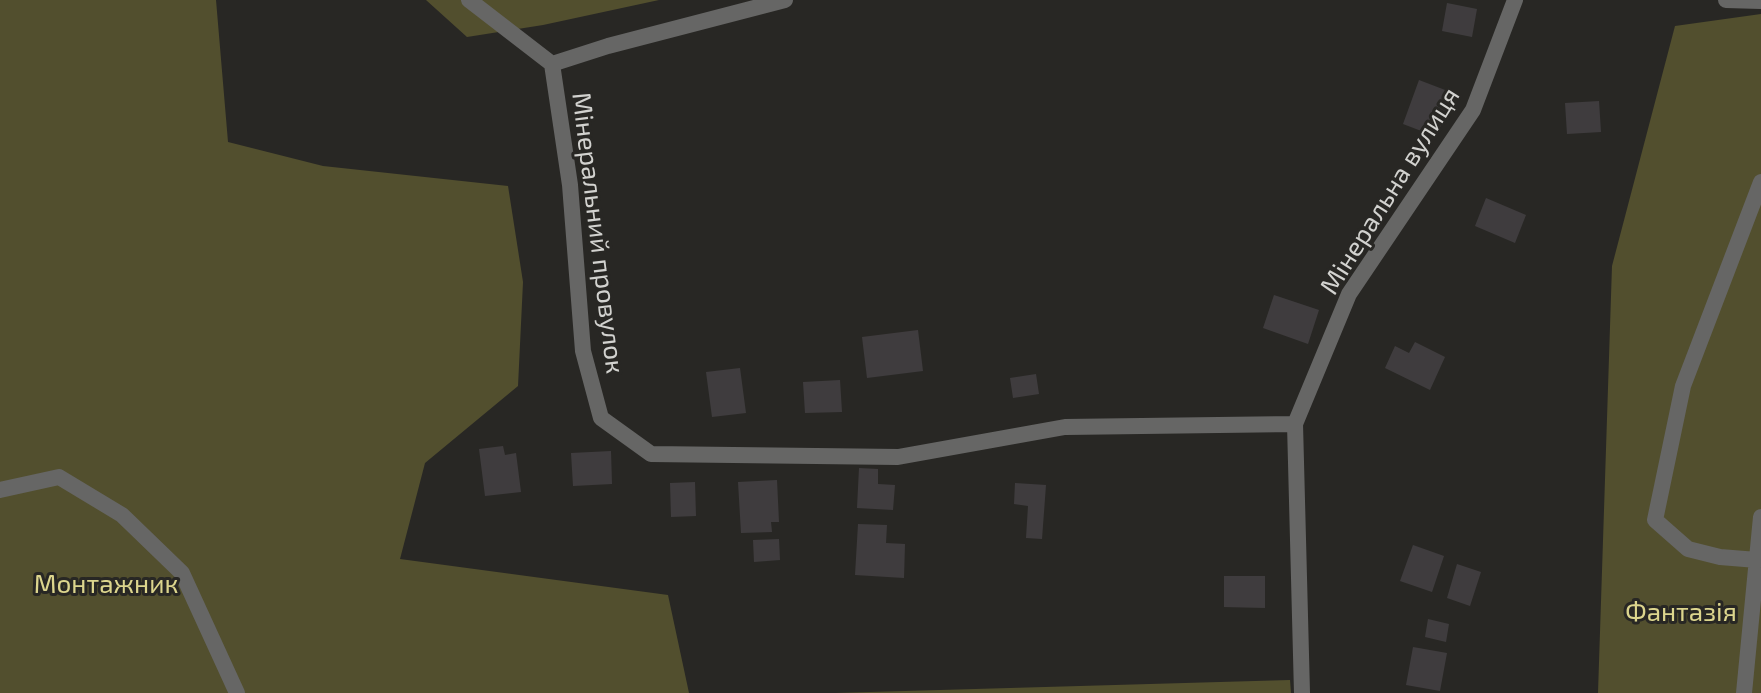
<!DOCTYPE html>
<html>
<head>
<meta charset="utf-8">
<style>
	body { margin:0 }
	canvas { display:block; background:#282724 }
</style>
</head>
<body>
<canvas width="1761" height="693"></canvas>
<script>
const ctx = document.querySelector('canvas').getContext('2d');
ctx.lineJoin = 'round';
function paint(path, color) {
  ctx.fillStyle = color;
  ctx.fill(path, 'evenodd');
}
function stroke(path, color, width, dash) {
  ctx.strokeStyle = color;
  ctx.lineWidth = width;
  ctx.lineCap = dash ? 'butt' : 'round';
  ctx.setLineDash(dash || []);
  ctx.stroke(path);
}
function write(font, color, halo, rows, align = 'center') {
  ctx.font = font + ' "Exo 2",sans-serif';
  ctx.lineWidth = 6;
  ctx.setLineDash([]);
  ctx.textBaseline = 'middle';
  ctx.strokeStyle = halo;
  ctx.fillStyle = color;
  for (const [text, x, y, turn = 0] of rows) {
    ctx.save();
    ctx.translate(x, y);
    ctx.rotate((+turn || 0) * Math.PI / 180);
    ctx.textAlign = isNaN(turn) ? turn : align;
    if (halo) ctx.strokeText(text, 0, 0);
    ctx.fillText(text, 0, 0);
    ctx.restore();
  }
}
const green = new Path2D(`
	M 0,0 L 216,0 L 228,142 L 323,166 L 508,186 L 523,282 L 518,386 L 425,463 L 400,559 L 668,595 L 689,693 L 0,693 Z
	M 426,0 L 659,0 L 543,25 L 467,37 Z
	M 1761,14 L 1761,693 L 1598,693 L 1612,266 L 1675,26 Z
	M 1290,680 L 1291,693 L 835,693 Z`);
const building = new Path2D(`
	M 1447,3 L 1477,9 L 1472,37 L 1442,31 Z
	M 1419,80 L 1453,93 L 1437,137 L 1403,124 Z
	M 1599,101 L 1601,132 L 1567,134 L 1565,103 Z
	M 1486,198 L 1526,215 L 1515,243 L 1475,226 Z
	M 1274,295 L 1319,310 L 1308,344 L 1263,328 Z
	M 918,330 L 923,371 L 867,378 L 862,337 Z
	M 1415,342 L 1445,357 L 1430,390 L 1385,368 L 1395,346 L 1409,353 Z
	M 740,368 L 746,413 L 712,417 L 706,372 Z
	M 1036,374 L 1039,394 L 1013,398 L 1010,378 Z
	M 840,380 L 842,412 L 805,413 L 803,382 Z
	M 503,446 L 505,455 L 516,453 L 521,492 L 485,496 L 479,449 Z
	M 611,451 L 612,484 L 573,486 L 571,453 Z
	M 859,468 L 878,469 L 878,484 L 895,485 L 893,510 L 857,508 Z
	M 777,480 L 779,522 L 771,522 L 772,532 L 741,533 L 738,482 Z
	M 695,482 L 696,516 L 671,517 L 670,483 Z
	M 1015,483 L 1046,485 L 1042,539 L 1026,538 L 1028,506 L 1014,504 Z
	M 858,524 L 887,525 L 886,543 L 905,544 L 904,578 L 855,575 Z
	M 779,539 L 780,560 L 754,562 L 753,540 Z
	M 1413,545 L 1444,556 L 1432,592 L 1400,581 Z
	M 1457,564 L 1481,572 L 1470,606 L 1447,598 Z
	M 1224,576 L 1265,576 L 1265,608 L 1224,607 Z
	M 1428,619 L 1449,624 L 1446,642 L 1425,637 Z
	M 1413,647 L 1447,653 L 1440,691 L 1406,685 Z`);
const lane = new Path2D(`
	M 0,490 L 59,477 L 122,515 L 182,573 L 237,693
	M 1757,560 L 1720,557 L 1688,549 L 1655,520 L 1683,386 L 1761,182
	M 1744,693 L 1761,517`);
const street = new Path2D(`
	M 469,0 L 552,64 L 570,185 L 583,351 L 601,418 L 651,454 L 898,457 L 1065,427 L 1295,424
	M 1726,0 L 1761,1
	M 552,64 L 608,46 L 785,0
	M 1302,693 L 1295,424 L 1349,294 L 1473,110 L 1515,0`);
const streetNames = [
	["Мінеральна вулиця",1390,191,-58],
	["Мінеральний провулок",598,233,83]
];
const parkNames = [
	["Монтажник",106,584],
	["Фантазія",1681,612]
];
paint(green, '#524f2e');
paint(building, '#3f3c3e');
stroke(lane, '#666665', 16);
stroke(street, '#666665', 16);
write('26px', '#d2d2cf', '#282724', streetNames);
write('26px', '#dcd58d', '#282724', parkNames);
</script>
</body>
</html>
